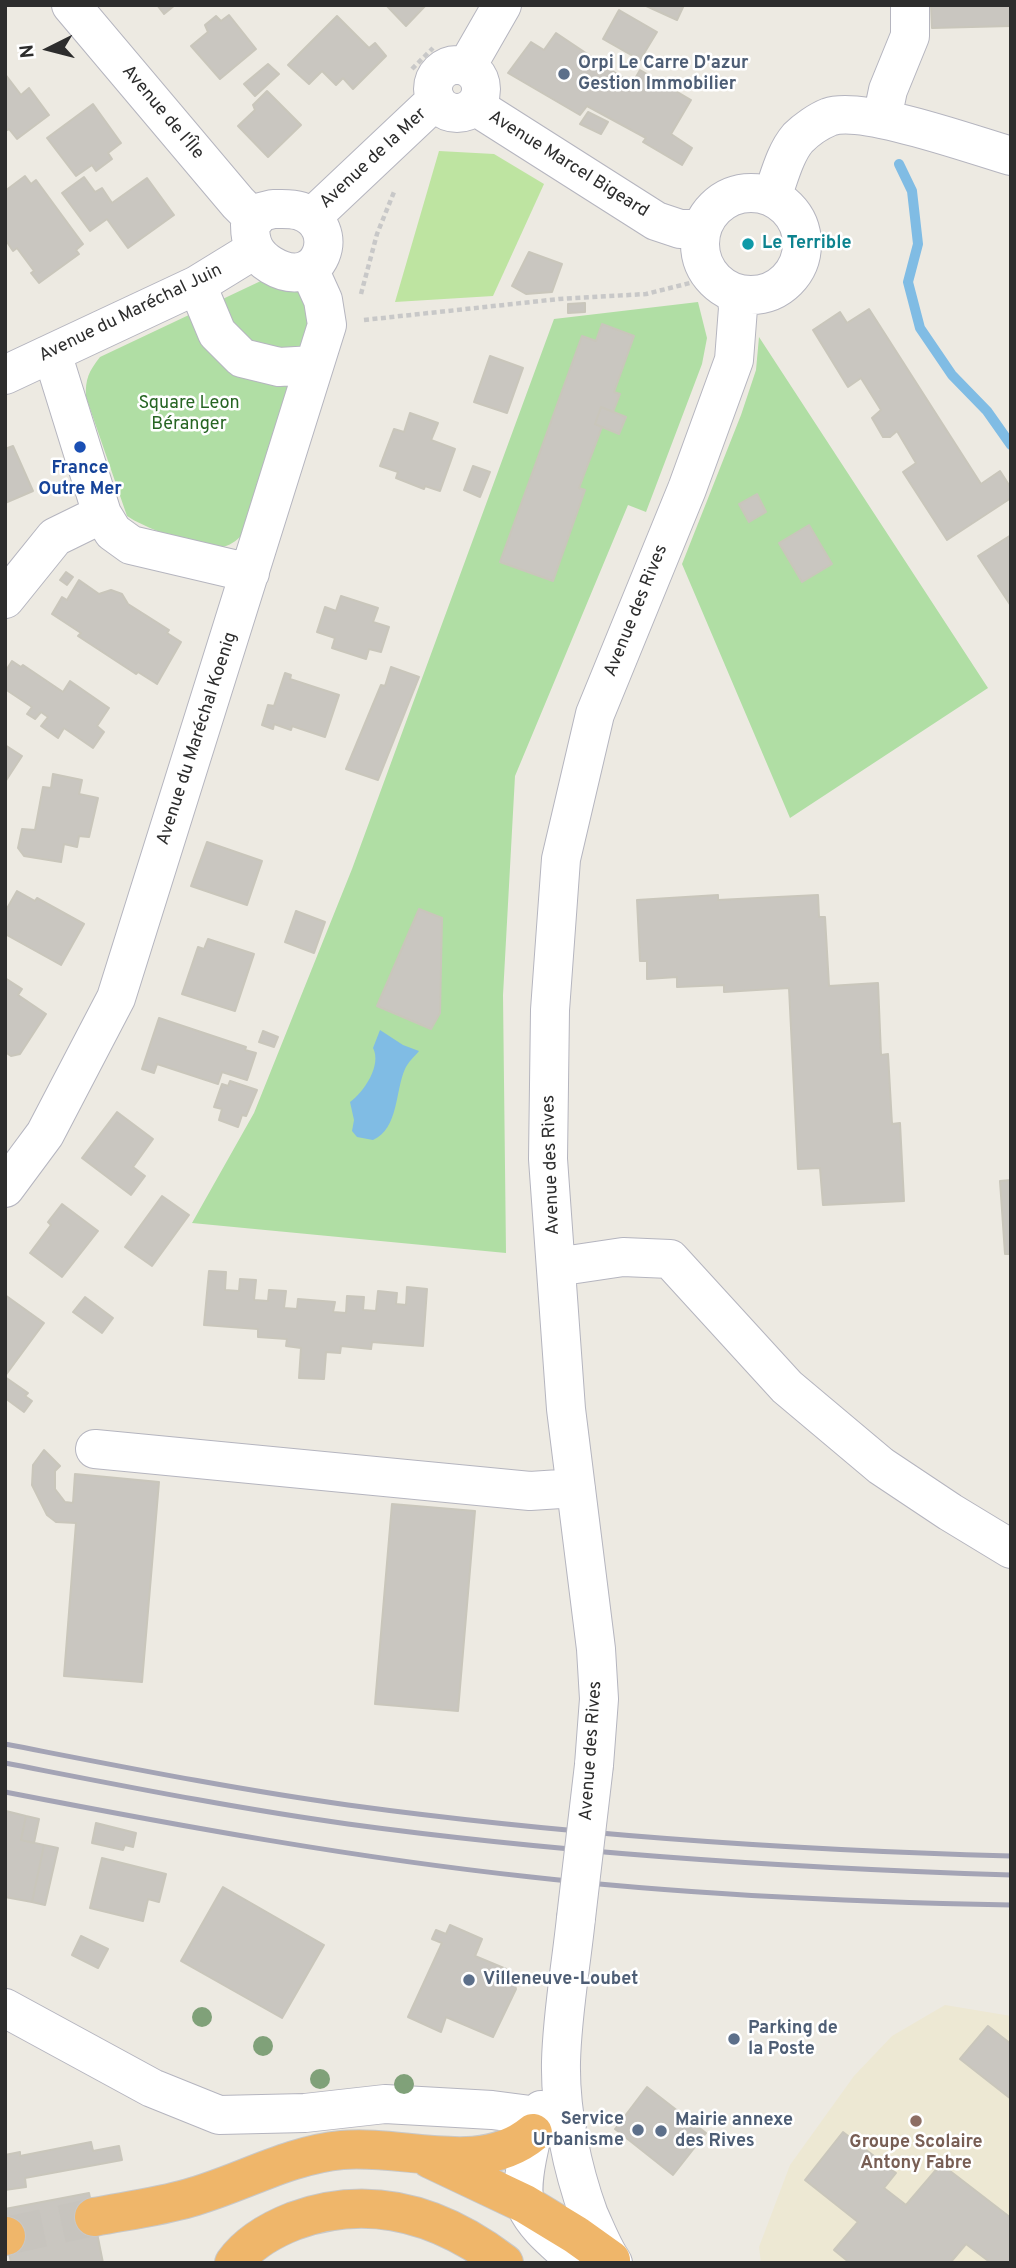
<!DOCTYPE html>
<html>
<head>
<meta charset="utf-8">
<style>
	body { margin:0 }
	#map { position:relative; width:1016px; height:2268px; overflow:hidden; background:#edeae2; font-family:Overpass,sans-serif }
	canvas { display:block }
	.frame { position:absolute; inset:0; border:7px solid #2d2d2d; pointer-events:none }
	.north { position:absolute; left:14px; top:14px; width:70px; height:70px; -webkit-text-stroke:5px #fff; paint-order:stroke; rotate:264deg; font-size:19px; font-weight:700; line-height:28px; text-align:center; color:#2d2d2d }
	.north::after { content:''; display:block; margin:auto; width:24px; height:32px; background:#2d2d2d; clip-path:polygon(50% 0,100% 100%,50% 72%,0 100%) }
</style>
</head>
<body>
<div id="map">
<canvas width="1016" height="2268"></canvas>
<div class="frame"></div>
<div class="north">N</div>
</div>
<script>
const ctx = document.querySelector('canvas').getContext('2d');
ctx.lineJoin = 'round';
function paint(path, color) {
  ctx.fillStyle = color;
  ctx.fill(path, 'evenodd');
}
function stroke(path, color, width, dash) {
  ctx.strokeStyle = color;
  ctx.lineWidth = width;
  ctx.lineCap = dash ? 'butt' : 'round';
  ctx.setLineDash(dash || []);
  ctx.stroke(path);
}
function write(font, color, halo, rows, align = 'center') {
  ctx.font = font + ' Overpass,sans-serif';
  ctx.lineWidth = 5;
  ctx.setLineDash([]);
  ctx.textBaseline = 'middle';
  ctx.strokeStyle = halo;
  ctx.fillStyle = color;
  for (const [text, x, y, turn = 0] of rows) {
    ctx.save();
    ctx.translate(x, y);
    ctx.rotate((+turn || 0) * Math.PI / 180);
    ctx.textAlign = isNaN(turn) ? turn : align;
    if (halo) ctx.strokeText(text, 0, 0);
    ctx.fillText(text, 0, 0);
    ctx.restore();
  }
}
const education = new Path2D(`
	M 945,2005 L 1011,2016 L 1011,2263 L 761,2263 L 759,2247 L 790,2165 L 854,2076 L 892,2036 Z`);
const green = new Path2D(`
	M 265,279 L 301,288 L 317,317 L 248,529 C 241,536 235,543 226,546 C 207,552 144,528 127,516 L 86,397 C 85,379 89,371 100,357 Z
	M 698,302 L 707,338 L 702,364 L 646,512 L 628,505 L 515,776 L 503,995 L 506,1253 L 192,1223 L 254,1113 L 352,869 L 554,319 Z
	M 759,337 L 988,688 L 790,818 L 682,564 L 741,415 L 756,370 Z`);
const pitch = new Path2D(`
	M 439,151 L 494,154 L 544,184 L 493,296 L 395,302 Z`);
const water = new Path2D(`
	M 380,1030 L 403,1045 L 419,1051 C 415,1056 408,1062 405,1069 C 395,1091 399,1128 373,1140 L 357,1137 L 352,1131 L 354,1120 L 350,1102 C 364,1092 382,1065 373,1048 Z`);
const stream = new Path2D(`
	M 899,164 L 912,191 L 918,244 L 908,282 L 920,328 L 952,375 L 987,411 L 1011,445`);
const building = new Path2D(`
	M 157,5 L 175,5 L 164,14 Z
	M 386,5 L 426,5 L 406,26 Z
	M 644,5 L 684,5 L 677,20 Z
	M 931,5 L 1011,5 L 1011,26 L 932,28 Z
	M 619,10 L 657,32 L 640,60 L 603,39 Z
	M 229,15 L 256,49 L 220,79 L 191,46 L 208,32 L 205,25 L 216,16 L 221,21 Z
	M 337,16 L 369,48 L 375,43 L 386,56 L 353,89 L 343,78 L 336,85 L 322,71 L 309,84 L 288,65 Z
	M 556,33 L 632,84 L 640,70 L 691,100 L 671,134 L 692,148 L 682,165 L 643,142 L 646,138 L 587,106 L 580,115 L 508,73 L 531,42 L 544,50 Z
	M 268,64 L 279,74 L 255,96 L 244,84 Z
	M 5,74 L 21,95 L 29,88 L 49,115 L 17,139 L 9,129 L 5,131 Z
	M 267,91 L 301,125 L 268,157 L 238,126 L 255,110 L 253,105 Z
	M 93,104 L 121,143 L 108,153 L 112,159 L 96,171 L 92,165 L 76,176 L 47,138 Z
	M 588,112 L 608,122 L 601,134 L 580,124 Z
	M 25,176 L 31,184 L 36,180 L 83,244 L 76,250 L 79,254 L 39,283 L 31,273 L 34,271 L 17,248 L 13,251 L 5,239 L 5,191 Z
	M 84,177 L 95,192 L 102,188 L 112,203 L 147,178 L 174,215 L 128,248 L 107,219 L 90,231 L 62,193 Z
	M 529,252 L 562,264 L 552,292 L 526,294 L 512,286 Z
	M 585,303 L 585,312 L 568,313 L 568,304 Z
	M 869,309 L 981,484 L 1000,471 L 1011,488 L 1011,498 L 947,540 L 903,472 L 916,463 L 897,431 L 890,437 L 883,437 L 872,418 L 881,410 L 861,378 L 848,387 L 813,330 L 840,312 L 847,323 Z
	M 602,324 L 634,336 L 614,392 L 620,394 L 613,412 L 601,407 L 595,424 L 602,427 L 579,488 L 585,490 L 553,581 L 500,562 L 582,336 L 596,341 Z
	M 490,356 L 523,368 L 507,413 L 474,402 Z
	M 601,407 L 626,417 L 619,434 L 595,424 Z
	M 410,413 L 438,423 L 431,440 L 455,449 L 440,491 L 425,486 L 424,489 L 396,478 L 398,472 L 380,466 L 394,429 L 404,432 Z
	M 13,446 L 33,491 L 5,503 L 5,449 Z
	M 473,466 L 490,472 L 480,497 L 464,490 Z
	M 757,494 L 766,512 L 749,522 L 739,504 Z
	M 809,525 L 832,564 L 802,582 L 779,543 Z
	M 1011,535 L 1011,606 L 978,556 Z
	M 66,572 L 73,577 L 67,585 L 60,580 Z
	M 79,580 L 99,594 L 111,590 L 122,594 L 128,604 L 169,630 L 167,633 L 181,642 L 157,684 L 138,672 L 136,674 L 78,636 L 81,633 L 52,614 L 62,597 L 67,600 Z
	M 341,596 L 378,608 L 373,622 L 389,627 L 381,652 L 369,649 L 366,659 L 332,648 L 335,638 L 317,632 L 325,607 L 336,611 Z
	M 12,661 L 21,667 L 23,665 L 63,692 L 70,681 L 109,708 L 97,726 L 104,732 L 93,748 L 64,728 L 58,738 L 41,726 L 48,717 L 41,712 L 35,719 L 27,714 L 32,707 L 5,689 L 5,672 Z
	M 391,667 L 419,677 L 378,780 L 346,769 L 381,685 L 385,686 Z
	M 285,673 L 291,675 L 290,679 L 339,695 L 325,737 L 292,726 L 291,730 L 274,724 L 273,729 L 262,725 L 268,705 L 274,706 Z
	M 5,745 L 22,756 L 5,782 Z
	M 53,774 L 82,780 L 79,794 L 98,798 L 89,837 L 79,836 L 77,847 L 64,844 L 61,862 L 24,856 L 18,848 L 22,829 L 35,830 L 43,787 L 51,788 Z
	M 207,842 L 262,861 L 247,905 L 191,886 Z
	M 17,891 L 35,901 L 37,898 L 84,924 L 61,965 L 5,934 L 5,912 Z
	M 718,895 L 718,900 L 818,895 L 819,917 L 825,917 L 829,986 L 878,983 L 881,1055 L 888,1054 L 892,1124 L 900,1123 L 904,1201 L 823,1205 L 820,1168 L 798,1169 L 789,988 L 724,992 L 724,985 L 677,987 L 677,977 L 647,979 L 647,961 L 640,961 L 637,900 Z
	M 419,909 L 442,918 L 440,1013 L 431,1029 L 377,1006 Z
	M 296,911 L 325,922 L 314,953 L 285,942 Z
	M 208,939 L 254,954 L 235,1011 L 182,994 L 198,947 L 204,949 Z
	M 5,978 L 22,989 L 18,995 L 46,1014 L 20,1054 L 11,1056 L 5,1052 Z
	M 159,1018 L 246,1047 L 245,1050 L 256,1053 L 247,1080 L 222,1072 L 218,1084 L 157,1064 L 154,1073 L 142,1069 Z
	M 263,1031 L 278,1037 L 274,1047 L 259,1042 Z
	M 230,1081 L 257,1090 L 246,1116 L 242,1115 L 238,1127 L 219,1120 L 222,1109 L 214,1107 L 222,1084 L 228,1086 Z
	M 117,1112 L 153,1139 L 133,1167 L 145,1176 L 131,1195 L 82,1158 Z
	M 1011,1180 L 1011,1254 L 1005,1254 L 1000,1181 Z
	M 162,1196 L 189,1215 L 152,1266 L 125,1247 Z
	M 62,1204 L 98,1231 L 62,1277 L 30,1253 L 51,1225 L 48,1222 Z
	M 209,1271 L 226,1272 L 225,1290 L 239,1291 L 240,1279 L 256,1280 L 254,1300 L 268,1301 L 269,1290 L 286,1291 L 284,1308 L 297,1309 L 298,1299 L 335,1302 L 333,1312 L 346,1313 L 347,1296 L 364,1297 L 363,1310 L 376,1311 L 378,1291 L 397,1293 L 396,1304 L 406,1305 L 407,1287 L 427,1289 L 423,1346 L 372,1342 L 371,1349 L 341,1346 L 340,1353 L 326,1352 L 324,1379 L 299,1378 L 301,1348 L 286,1346 L 287,1339 L 258,1337 L 258,1329 L 204,1325 Z
	M 5,1295 L 44,1323 L 5,1376 Z
	M 85,1297 L 113,1318 L 102,1333 L 73,1312 Z
	M 5,1377 L 28,1393 L 25,1396 L 32,1401 L 24,1412 L 5,1398 Z
	M 44,1450 L 60,1466 L 55,1471 L 55,1489 L 65,1502 L 73,1503 L 75,1474 L 159,1482 L 142,1682 L 64,1676 L 76,1523 L 56,1522 L 47,1515 L 32,1485 L 33,1465 Z
	M 392,1504 L 475,1511 L 458,1711 L 375,1704 Z
	M 6,1811 L 26,1816 L 21,1840 L 44,1845 L 32,1902 L 5,1897 Z
	M 26,1816 L 39,1819 L 34,1843 L 21,1840 Z
	M 96,1823 L 136,1833 L 133,1847 L 125,1845 L 123,1850 L 92,1843 Z
	M 44,1845 L 58,1848 L 45,1905 L 32,1902 Z
	M 102,1858 L 166,1874 L 159,1902 L 148,1899 L 143,1921 L 90,1908 Z
	M 223,1887 L 324,1945 L 282,2018 L 181,1961 Z
	M 450,1925 L 482,1939 L 475,1956 L 511,1971 L 516,1989 L 493,2037 L 446,2017 L 441,2032 L 408,2017 L 442,1943 L 432,1939 L 436,1930 L 446,1934 Z
	M 81,1936 L 108,1949 L 98,1968 L 72,1955 Z
	M 988,2026 L 1011,2044 L 1011,2099 L 960,2059 Z
	M 647,2087 L 706,2133 L 673,2175 L 615,2129 Z
	M 843,2132 L 896,2173 L 884,2188 L 906,2205 L 941,2164 L 1011,2218 L 1011,2263 L 991,2263 L 966,2244 L 950,2263 L 850,2263 L 834,2250 L 858,2222 L 805,2180 Z
	M 91,2142 L 93,2151 L 119,2146 L 122,2160 L 25,2178 L 26,2187 L 5,2190 L 5,2155 L 20,2152 L 20,2156 Z
	M 89,2193 L 103,2263 L 11,2263 L 5,2232 L 5,2209 Z`);
const highwayTunnel = new Path2D(`
	M 6,2236 L 94,2217`);
const path = new Path2D(`
	M 412,69 L 433,48
	M 361,294 L 377,234 L 394,192
	M 364,320 L 559,299 L 646,294 L 702,280`);
const minor = new Path2D(`
	M 71,5 L 238,203 L 253,218
	M433 89a24 24 0 1 1 48 0a24 24 0 1 1-48 0Z
	M 467,66 L 502,5
	M 475,106 L 656,221 L 680,229 L 702,229
	M 882,119 L 888,90 L 910,36 L 910,5
	M700 244a51 51 0 1 1 102 0a51 51 0 1 1-102 0Z
	M 772,197 C 779,178 785,153 798,138 C 806,130 819,121 829,117 C 862,105 973,145 1011,156
	M 273,209 C 282,209 291,208 300,211 C 344,226 321,295 271,265 C 255,255 250,244 250,225 L 261,212 Z
	M 312,217 L 436,100
	M 197,285 L 217,333 L 242,358 L 279,367 L 314,365
	M 52,353 L 102,514 L 113,532 L 131,545 L 250,573
	M 5,375 L 197,285 L 254,250
	M 5,599 L 55,537 L 102,514
	M 5,1188 L 45,1134 L 116,998 L 327,325 L 323,300 L 309,269
	M 556,1267 L 623,1257 L 670,1259 L 787,1387 L 881,1466 L 950,1512 L 1011,1549
	M 95,1449 L 530,1491 L 576,1488
	M 594,1765 L 599,1699 L 596,1649 L 566,1409 L 548,1159 L 550,1010 L 561,859 L 595,714 L 687,489 L 734,360 L 738,308 L 736,294
	M 576,1918 C 571,1966 562,2015 561,2062 C 560,2111 572,2169 589,2215 C 596,2230 603,2249 613,2263
	M 5,2008 L 152,2088 L 219,2115 L 305,2113 L 385,2104 L 492,2110 L 538,2116 L 567,2124
	M 541,2110 C 532,2130 518,2186 526,2206 C 536,2229 561,2246 578,2263`);
const highway = new Path2D(`
	M 430,2159 L 525,2204 L 576,2235 L 611,2260
	M 94,2217 C 125,2211 158,2207 189,2198 C 240,2184 288,2155 342,2150 C 404,2144 480,2177 533,2133
	M 5,2236 L 6,2236
	M 234,2263 C 249,2242 271,2230 294,2221 C 371,2193 441,2215 504,2263`);
const rail = new Path2D(`
	M 5,1744 C 119,1766 233,1789 348,1805 C 568,1835 789,1850 1011,1856
	M 5,1763 C 119,1785 233,1808 348,1824 C 568,1854 789,1868 1011,1875
	M 5,1792 C 180,1826 355,1858 531,1877 C 690,1895 851,1902 1011,1905`);
const minorBridge = new Path2D(`
	M 576,1918 L 594,1765`);
const trees = [
	[202,2017],
	[263,2046],
	[320,2079],
	[404,2084]
];
const markers = [
	[564,74,7,"#5c6f8a"],
	[748,244,7,"#0f9aa8"],
	[80,447,7,"#1a4fb4"],
	[469,1980,7,"#5c6f8a"],
	[734,2039,7,"#5c6f8a"],
	[916,2121,7,"#8d6e63"],
	[638,2130,7,"#5c6f8a"],
	[661,2131,7,"#5c6f8a"]
];
const serviceNames = [
	["Orpi Le Carre D'azur",578,64],
	["Gestion Immobilier",578,85],
	["Villeneuve-Loubet",483,1980],
	["Parking de",748,2029],
	["la Poste",748,2050],
	["Service",624,2120,"right"],
	["Urbanisme",624,2141,"right"],
	["Mairie annexe",675,2121],
	["des Rives",675,2142]
];
const streetNames = [
	["Avenue de l'Île",162,113,50],
	["Avenue de la Mer",374,159,-43],
	["Avenue Marcel Bigeard",568,165,32],
	["Avenue du Maréchal Juin",131,314,-26],
	["Avenue des Rives",637,611,-68],
	["Avenue du Maréchal Koenig",198,739,-72],
	["Avenue des Rives",552,1165,-92],
	["Avenue des Rives",592,1751,-86]
];
const cultureNames = [
	["Le Terrible",762,244]
];
const parkNames = [
	["Square Leon",189,404],
	["Béranger",189,425]
];
const transitNames = [
	["France",80,469],
	["Outre Mer",80,490]
];
const educationNames = [
	["Groupe Scolaire",916,2143],
	["Antony Fabre",916,2164]
];
paint(education, '#ede8d3');
paint(green, '#b0dea4');
paint(pitch, '#bee4a1');
paint(water, '#80bce4');
stroke(stream, '#80bce4', 10);
paint(building, '#c9c6c0');
stroke(building, '#c9c6bb', 2);
stroke(highwayTunnel, '#c7c4be', 38, [38, 19]);
stroke(minor, '#b5b5bf', 40);
stroke(highway, '#c8c8c8', 40);
stroke(path, '#c8c8c8', 4.5, [5, 3.5]);
stroke(minor, '#fff', 38);
stroke(highway, '#efb66a', 38);
stroke(rail, '#a4a4b5', 5);
stroke(minorBridge, '#b5b5bf', 40, []);
stroke(minorBridge, '#fff', 38);
ctx.fillStyle = '#80a179';
for (const [x, y] of trees) {
  ctx.beginPath();
  ctx.arc(x, y, 10, 0, 2 * Math.PI);
  ctx.fill();
}
for (const [x, y, r, color] of markers) {
  const dot = new Path2D();
  dot.arc(x, y, r, 0, 2 * Math.PI);
  ctx.fillStyle = color;
  ctx.fill(dot);
  stroke(dot, '#fff', 2.5);
}
write('bold 18px', '#4e5e75', '#fff', serviceNames, 'left');
write('18px', '#2d2d2d', '#fff', streetNames);
write('bold 18px', '#0d838f', '#fff', cultureNames, 'left');
write('18px', '#276523', '#fff', parkNames);
write('bold 18px', '#164399', '#fff', transitNames);
write('bold 18px', '#785e54', '#fff', educationNames);
</script>
</body>
</html>
